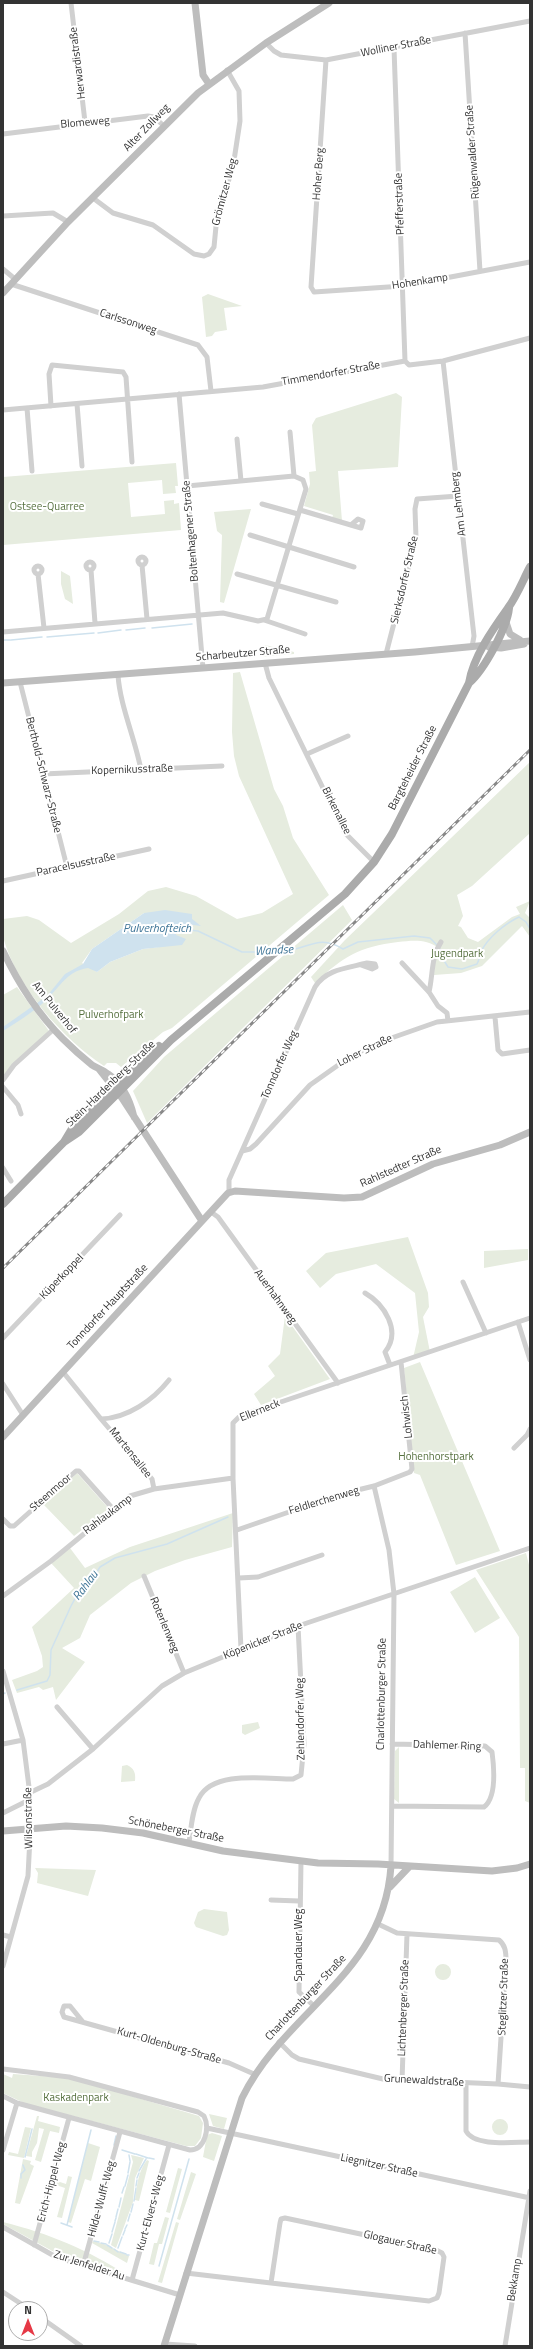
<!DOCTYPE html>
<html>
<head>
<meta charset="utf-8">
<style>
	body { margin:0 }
	#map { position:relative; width:533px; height:2349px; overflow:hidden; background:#fff; font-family:"Titillium Web",sans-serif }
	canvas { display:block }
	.frame { position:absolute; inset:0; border:4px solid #333; pointer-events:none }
	.north { position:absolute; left:8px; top:2301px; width:40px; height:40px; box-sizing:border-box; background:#fff; border:1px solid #adadad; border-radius:50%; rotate:0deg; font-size:11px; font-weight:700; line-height:16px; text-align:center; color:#333 }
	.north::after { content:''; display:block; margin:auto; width:14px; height:18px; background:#e63946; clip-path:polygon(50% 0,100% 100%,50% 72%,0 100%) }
</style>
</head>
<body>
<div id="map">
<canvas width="533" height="2349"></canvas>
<div class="frame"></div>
<div class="north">N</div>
</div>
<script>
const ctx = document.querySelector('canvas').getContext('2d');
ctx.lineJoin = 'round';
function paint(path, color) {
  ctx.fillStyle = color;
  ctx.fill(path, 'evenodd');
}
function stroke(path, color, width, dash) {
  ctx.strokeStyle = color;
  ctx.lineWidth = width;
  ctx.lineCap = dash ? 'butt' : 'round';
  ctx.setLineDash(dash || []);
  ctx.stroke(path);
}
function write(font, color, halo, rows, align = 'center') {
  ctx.font = font + ' "Titillium Web",sans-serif';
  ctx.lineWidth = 4;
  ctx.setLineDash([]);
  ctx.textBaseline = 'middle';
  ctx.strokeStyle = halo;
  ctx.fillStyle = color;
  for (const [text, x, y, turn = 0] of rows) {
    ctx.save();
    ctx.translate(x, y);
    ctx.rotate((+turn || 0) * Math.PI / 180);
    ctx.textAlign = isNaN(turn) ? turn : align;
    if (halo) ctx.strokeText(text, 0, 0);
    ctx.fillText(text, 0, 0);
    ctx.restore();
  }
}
const green = new Path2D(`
	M 208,294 L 242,306 L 224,308 L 227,330 L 215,332 L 212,336 L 206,337 L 202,297 Z
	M 396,393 L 402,397 L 398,467 L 338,471 L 342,521 L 332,518 L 333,515 L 304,506 L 310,484 L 309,472 L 316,471 L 312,425 L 316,418 Z
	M 176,463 L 178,486 L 175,486 L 176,493 L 163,494 L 162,480 L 128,483 L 131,517 L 165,514 L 164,501 L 174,500 L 174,504 L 179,503 L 181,530 L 3,545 L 3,477 Z
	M 251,509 L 224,603 L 220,602 L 222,535 L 217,531 L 214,512 Z
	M 61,571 L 70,576 L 73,604 L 65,599 L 61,584 Z
	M 265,645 L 294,652 L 294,654 L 260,657 Z
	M 240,672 L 274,789 L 283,806 L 293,838 L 329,895 L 172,1028 L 163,1032 L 121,1067 L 116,1063 L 107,1063 L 104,1066 C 64,1040 17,987 4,940 C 2,934 3,925 3,919 L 27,916 L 39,920 L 71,943 L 119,914 L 148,891 L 166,887 L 196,896 L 237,919 L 262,913 L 293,894 L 239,776 L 234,756 L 232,732 L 233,673 ZM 144,913 L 200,925 L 186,924 L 176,931 L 175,935 L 159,947 L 143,949 L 110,962 L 97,972 L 82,963 L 92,949 Z
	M 530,762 L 530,836 L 529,834 L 472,886 L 457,895 L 463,916 L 458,926 L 461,927 L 468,938 L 478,942 L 512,917 L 520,914 L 516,907 L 530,901 L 525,913 L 530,918 L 530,937 L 522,926 L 482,966 L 461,973 L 434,975 L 435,962 L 439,948 C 426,939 414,940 398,942 C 359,947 344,956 315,983 L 311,977 L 345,940 Z
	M 343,905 L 352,920 L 147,1123 L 133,1091 L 164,1057 Z
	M 17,987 L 49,1031 L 3,1078 L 3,995 Z
	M 408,1237 L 428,1293 L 429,1307 L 423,1317 L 430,1352 L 413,1358 L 419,1332 L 415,1293 L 376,1264 L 336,1274 L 320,1288 L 306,1271 L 326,1253 Z
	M 528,1249 L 528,1260 L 484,1268 L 484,1251 Z
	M 285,1316 L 330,1379 L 261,1405 L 254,1394 L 275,1376 L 268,1366 L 280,1354 Z
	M 420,1362 L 500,1551 L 456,1565 L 420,1475 L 414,1473 L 404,1368 Z
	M 77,1473 L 109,1509 L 74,1536 L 44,1505 Z
	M 233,1513 L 232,1547 L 185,1560 L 155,1571 L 131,1583 L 90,1615 L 80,1638 L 62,1648 L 85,1662 L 56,1700 L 53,1687 L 43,1690 L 39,1687 L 17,1693 L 12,1680 L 37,1671 L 43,1667 L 42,1656 L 32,1627 L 74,1588 L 51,1563 L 70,1548 L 85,1568 L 130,1547 Z
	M 526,1553 L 530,1569 L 530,1803 L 525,1801 L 525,1768 L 520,1768 L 519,1637 L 476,1570 Z
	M 475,1577 L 500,1618 L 475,1633 L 450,1592 Z
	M 258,1722 L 260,1728 L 245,1735 L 242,1733 L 242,1725 Z
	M 399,1747 L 399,1803 L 394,1799 L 395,1751 Z
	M 127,1765 C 134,1768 136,1773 135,1781 L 121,1782 L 122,1766 Z
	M 35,1868 L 96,1870 L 88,1896 L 37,1883 L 38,1873 Z
	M 204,1909 L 227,1912 L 229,1930 L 227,1935 L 223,1936 L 196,1927 L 194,1923 L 198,1912 Z
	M435 1972a8 8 0 1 1 16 0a8 8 0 1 1-16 0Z
	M 3,2074 L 12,2078 L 13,2074 L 70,2078 L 199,2116 L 203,2123 L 201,2138 L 195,2146 L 186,2146 L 24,2103 L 3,2093 Z
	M 209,2114 L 227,2118 L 224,2129 L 213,2126 Z
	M 37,2116 L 39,2116 L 38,2121 L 60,2127 L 59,2133 L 50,2131 L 41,2162 L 35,2160 L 44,2129 L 39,2128 L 37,2143 L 32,2152 L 32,2157 L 26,2156 Z
	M492 2127a8 8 0 1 1 16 0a8 8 0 1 1-16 0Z
	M 25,2127 L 31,2128 L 24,2158 L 8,2155 L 9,2152 L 18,2154 Z
	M 212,2133 L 222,2136 L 214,2161 L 203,2157 L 207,2135 Z
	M 88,2143 L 100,2147 L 91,2181 L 85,2179 L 71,2223 L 68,2222 Z
	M 131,2155 L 144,2158 L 135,2178 L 133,2202 L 116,2248 L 111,2245 L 133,2162 Z
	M 23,2159 L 31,2161 L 30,2164 L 34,2166 L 20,2204 L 15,2203 Z
	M 147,2160 L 149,2161 L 139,2201 L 135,2200 C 137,2186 138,2171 147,2160 Z
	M 178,2168 L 182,2169 L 170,2213 L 166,2212 Z
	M 191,2172 L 196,2174 L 180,2220 L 177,2219 Z
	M 68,2176 L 72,2177 L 62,2218 L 57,2217 L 65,2188 L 56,2185 L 57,2181 L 66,2184 Z
	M 165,2217 L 169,2218 L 162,2244 L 159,2244 L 154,2265 L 149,2264 L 154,2243 L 157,2243 Z
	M 3,2222 C 50,2234 86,2249 127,2275 L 56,2253 L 3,2224 Z
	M 176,2222 L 179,2223 L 162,2283 L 158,2282 Z
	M 93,2241 L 104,2244 L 129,2256 L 127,2263 L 92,2243 Z`);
const water = new Path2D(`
	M 165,910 L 192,914 L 192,919 L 201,926 L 186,924 L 176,931 L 176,935 L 186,939 L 182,945 L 143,949 L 110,962 L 97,972 L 88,968 C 65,971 58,991 42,1004 C 30,1014 16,1023 3,1031 L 3,1027 L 47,996 L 65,974 L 83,964 L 92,949 L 144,913 Z`);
const stream = new Path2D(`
	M 152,628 L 192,624
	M 126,630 L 145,628
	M 98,633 L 121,630
	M 47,637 L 94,633
	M 3,640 L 10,640
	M 11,640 L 42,637
	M 178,929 L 198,931 L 242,952 L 271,952
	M 440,949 L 440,954 L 448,967 L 462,969 L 477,964 C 479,960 480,956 481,952 C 487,938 506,923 519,917 L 526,922 L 530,929
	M 283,951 C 308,950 318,933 343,949 L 358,942 L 414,936 L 430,938 L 438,946
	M 17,1690 L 47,1681 L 50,1675 L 51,1650 L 71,1606 L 77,1595 L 92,1580 L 100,1567 L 115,1558 L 167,1544 L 228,1517
	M 3,1694 L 5,1693
	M 114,2145 L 116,2136
	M 122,2150 L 135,2154
	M 136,2154 L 148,2158
	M 129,2155 L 130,2161
	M 25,2157 L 32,2129
	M 149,2158 L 154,2159
	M 139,2171 L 146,2159
	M 128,2173 L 130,2162
	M 21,2178 L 21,2174 L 25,2170 L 23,2165
	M 137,2178 L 139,2173
	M 125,2186 L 128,2175
	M 136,2186 L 137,2180
	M 122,2193 L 124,2187
	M 134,2201 L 136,2188
	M 119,2207 L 121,2198
	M 131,2212 L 133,2204
	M 116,2217 L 118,2209
	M 115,2221 L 116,2218
	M 128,2221 L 130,2214
	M 61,2223 L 72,2227
	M 67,2225 L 91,2130
	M 125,2229 L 127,2225
	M 112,2232 L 115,2222
	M 123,2235 L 125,2230
	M 94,2241 L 99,2242
	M 101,2243 L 106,2244
	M 109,2243 L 112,2234
	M 107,2245 L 112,2248
	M 118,2248 L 122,2237
	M 114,2249 L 118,2252
	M 120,2252 L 126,2254
	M 127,2255 L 129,2255
	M 159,2266 L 189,2159`);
const street = new Path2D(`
	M 71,3 L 85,122
	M 465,33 L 480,271
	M 266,43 L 274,51 L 281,55 L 326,60 L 530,21
	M 394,48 L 405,361
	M 326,60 L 311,287 L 314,292 L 403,286 L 530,262
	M 3,134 L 148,116 L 154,117 L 164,126
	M 93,198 L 113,213 L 153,225 L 194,254 L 204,256 L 209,254 L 214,247 L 217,216 L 233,167 L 240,121 L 239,91 L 227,70
	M 3,216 L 53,213 L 68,222
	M 3,269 L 15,279
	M 11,284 L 198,345 L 207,357 L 211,391
	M 405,361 L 409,365 L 443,361 L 530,338
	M 443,361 L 474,636 L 472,647
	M 179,394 L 203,668
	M 77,404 L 82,466
	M 51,406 L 49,374 L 52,365 L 123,372 L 126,377 L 132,462
	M 27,408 L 32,471
	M 3,410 L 263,387 L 405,361
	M 290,432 L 294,476
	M 237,439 L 241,481
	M 262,504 L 298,514
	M 300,510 L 361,528 L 363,521 L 358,519 L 351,525
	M 250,535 L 354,567
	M138 561a4 4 0 1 1 8 0a4 4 0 1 1-8 0Z
	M86 566a4 4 0 1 1 8 0a4 4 0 1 1-8 0Z
	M 142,565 L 147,619
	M34 570a4 4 0 1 1 8 0a4 4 0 1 1-8 0Z
	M 91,570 L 95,623
	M 38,574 L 44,628
	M 237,574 L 336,602
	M 264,620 L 305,634
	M 3,632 L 223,613 L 258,621 L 267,619 L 306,489 L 303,480 L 294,476 L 187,486
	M 386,654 L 416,538 L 415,509 L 417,499 L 458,496
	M 265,663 L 269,678 L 345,833 L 374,862
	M 118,675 C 120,706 135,738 141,770
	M 20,682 L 67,867
	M 307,754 L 348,736
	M 43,774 L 222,766
	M 3,881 L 149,849
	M 402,963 L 429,992 L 438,1006 L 447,1013 L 448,1021
	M 429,992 C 433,975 431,957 441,942
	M 495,1017 L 498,1050 L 502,1054 L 530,1050
	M 3,1080 L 14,1065 L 54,1029
	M 3,1087 L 18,1105 L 21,1114
	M 242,1151 L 250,1149 L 256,1144 L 310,1085 L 351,1056 L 380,1042 L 437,1022 L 530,1012
	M 3,1168 L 11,1181
	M 229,1192 L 229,1180 L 315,987 C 326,969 348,968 367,963 L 375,964 L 376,967 L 372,969 L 361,965
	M 211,1212 L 218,1217 L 338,1383
	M 463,1282 L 486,1333
	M 365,1293 C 384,1304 402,1331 385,1352 L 390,1365
	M 518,1322 L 530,1360
	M 3,1338 L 120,1215
	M 63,1372 L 101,1419 C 128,1418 153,1400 169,1380
	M 3,1384 L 23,1415
	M 101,1419 L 152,1479 L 154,1489
	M 514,1448 L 527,1435 L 530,1429
	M 374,1486 L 389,1550 L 394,1594 L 391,1866
	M 3,1519 L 10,1526 L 14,1526 L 76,1471 L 79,1471 L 113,1509
	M 237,1530 L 341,1494 L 374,1486 L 410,1472 L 412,1469 L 401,1362
	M 144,1576 L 184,1673
	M 239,1578 L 258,1577 L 322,1555
	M 3,1596 L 51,1561 L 130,1496 L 154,1489 L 233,1478
	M 241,1649 L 233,1478 L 233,1423 L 239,1417 L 257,1410 L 530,1318
	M 3,1671 L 23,1740 L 29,1787 L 30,1837 L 28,1876 L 3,1966
	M 57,1707 L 93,1749
	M 3,1744 L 23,1740
	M 29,1793 L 48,1784 L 93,1749 L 162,1686 L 184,1673 L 298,1626 L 530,1548
	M 392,1806 L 484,1807 C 497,1797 494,1767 492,1752 L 485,1746 L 392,1744
	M 3,1813 L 29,1800
	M 189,1843 C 191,1829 192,1810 199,1798 C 213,1770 266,1779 293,1779 L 301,1775 L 304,1744 L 298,1626
	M 301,1861 L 299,1992 L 314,2006
	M 271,1900 L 299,1901
	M 378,1924 L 397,1933 L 499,1940 C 505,1945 506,1951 506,1960 L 498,2084
	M 3,1935 L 11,1937
	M 83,2022 L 70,2006 L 64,2006 L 62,2012 L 64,2017 L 229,2063 L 254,2074
	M 279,2042 L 292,2055 L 299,2059 L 383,2079 L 498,2084 L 530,2087
	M 3,2069 L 69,2077 L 198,2112 L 204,2116 C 210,2128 205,2150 190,2150 L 17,2103 L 3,2096
	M 402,2081 L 407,1934
	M 466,2083 L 466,2131 C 474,2147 513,2142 530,2142
	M 207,2128 L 530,2198
	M 3,2150 L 17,2103
	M 3,2227 L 56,2257 L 180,2295
	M 34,2245 L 69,2118
	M 83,2266 L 120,2132
	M 186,2273 L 271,2283 L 280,2223 L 281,2219 L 285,2218 L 436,2250 L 442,2253 L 444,2257 L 439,2293 L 437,2298 L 429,2301 L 271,2283
	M 132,2280 L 169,2145
	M 3,2292 L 29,2309
	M 40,2317 L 81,2346
	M 165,2344 L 195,2346
	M 505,2346 L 530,2191`);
const secondary = new Path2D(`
	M 195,3 L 203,75 L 209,84
	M 3,293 L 68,222 L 198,93 L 266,43 L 329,3
	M 506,622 L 510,634 L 520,640
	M 489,647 L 501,648 L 524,644
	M 3,683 L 415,652 L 530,641
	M 3,951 C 18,983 38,1014 63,1039 C 72,1048 82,1057 92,1065 C 97,1068 103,1070 108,1074 C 123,1084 130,1100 134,1117
	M 99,1069 L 122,1098 L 202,1221
	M 3,1437 L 228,1193 L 235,1191 L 344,1198 L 362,1197 L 433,1164 L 500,1145 L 530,1132
	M 3,1831 L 66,1826 L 102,1828 L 143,1833 L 223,1851 L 318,1863 L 378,1864 L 492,1871 L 517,1868 L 530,1864
	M 390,1887 L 409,1867
	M 164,2346 L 242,2098 C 286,2009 384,1975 391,1866`);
const primary = new Path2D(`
	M 469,683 C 484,670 507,628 509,608
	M 64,1142 L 79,1132 L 171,1040 L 345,894 L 374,862 L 392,834 L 469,683 C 473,657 493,629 508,608 C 517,596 523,580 530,567
	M 3,1204 L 64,1142 L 73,1127 L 105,1095 L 159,1046`);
const rail = new Path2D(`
	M 3,1268 L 530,750`);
const streetNames = [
	["Wolliner Straße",396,47,-11],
	["Herwardistraße",78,63,-97],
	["Blomeweg",85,123,-5],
	["Alter Zollweg",147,128,-46],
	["Rügenwalder Straße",473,152,-94],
	["Hoher Berg",319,174,-86],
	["Grömitzer Weg",225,192,-75],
	["Pfefferstraße",400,204,-92],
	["Hohenkamp",420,282,-9],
	["Carlssonweg",128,322,18],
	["Timmendorfer Straße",331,374,-10],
	["Am Lehmberg",459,504,-97],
	["Boltenhagener Straße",191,531,-95],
	["Sierksdorfer Straße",405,580,-77],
	["Scharbeutzer Straße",243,654,-5],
	["Bargteheider Straße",413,768,-63],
	["Kopernikusstraße",132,770,-2],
	["Berthold-Schwarz-Straße",43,775,76],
	["Birkenallee",336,811,63],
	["Paracelsusstraße",76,865,-12],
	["Am Pulverhof",54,1008,51],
	["Loher Straße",365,1051,-26],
	["Tonndorfer Weg",280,1065,-66],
	["Stein-Hardenberg-Straße",111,1084,-44],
	["Rahlstedter Straße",401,1167,-24],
	["Küperkoppel",62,1277,-46],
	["Auerhahnweg",275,1297,54],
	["Tonndorfer Hauptstraße",108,1307,-47],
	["Ellerneck",260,1411,-22],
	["Lohwisch",407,1417,-96],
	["Martensallee",130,1453,51],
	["Steenmoor",51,1493,-41],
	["Feldlerchenweg",324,1501,-17],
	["Rahlaukamp",108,1515,-37],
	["Roterlenweg",164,1625,67],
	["Köpenicker Straße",263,1641,-22],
	["Charlottenburger Straße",382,1694,-89],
	["Zehlendorfer Weg",301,1719,-91],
	["Dahlemer Ring",447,1746,2],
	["Wilsonstraße",29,1818,-91],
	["Schöneberger Straße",176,1830,11],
	["Spandauer Weg",299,1945,-90],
	["Steglitzer Straße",504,1997,-88],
	["Charlottenburger Straße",306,1998,-47],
	["Lichtenberger Straße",404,2008,-88],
	["Kurt-Oldenburg-Straße",169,2046,16],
	["Grunewaldstraße",424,2081,3],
	["Liegnitzer Straße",379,2166,12],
	["Erich-Hippel-Weg",52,2182,-75],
	["Hilde-Wulff-Weg",102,2199,-75],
	["Kurt-Elvers-Weg",151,2213,-75],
	["Glogauer Straße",400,2243,13],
	["Zur Jenfelder Au",89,2266,18],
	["Bekkamp",515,2280,-81]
];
const parkNames = [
	["Ostsee-Quarree",47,507],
	["Jugendpark",457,954],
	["Pulverhofpark",111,1015],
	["Hohenhorstpark",436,1457],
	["Kaskadenpark",76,2098]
];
const waterNames = [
	["Pulverhofteich",157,929],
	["Wandse",274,951,-3],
	["Rahlau",86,1586,-53]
];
paint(green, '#e6ecdf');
paint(water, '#cfe2ee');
stroke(stream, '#cfe2ee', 1.5);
stroke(street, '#d0d0d0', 5);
stroke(secondary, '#bdbdbd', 7);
stroke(primary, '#ababab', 8);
stroke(rail, '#888', 3);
stroke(rail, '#fff', 1.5, [4.5]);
write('11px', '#333', '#fff', streetNames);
write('11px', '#56703f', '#fff', parkNames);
write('italic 12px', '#3f7597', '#fff', waterNames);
</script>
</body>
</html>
